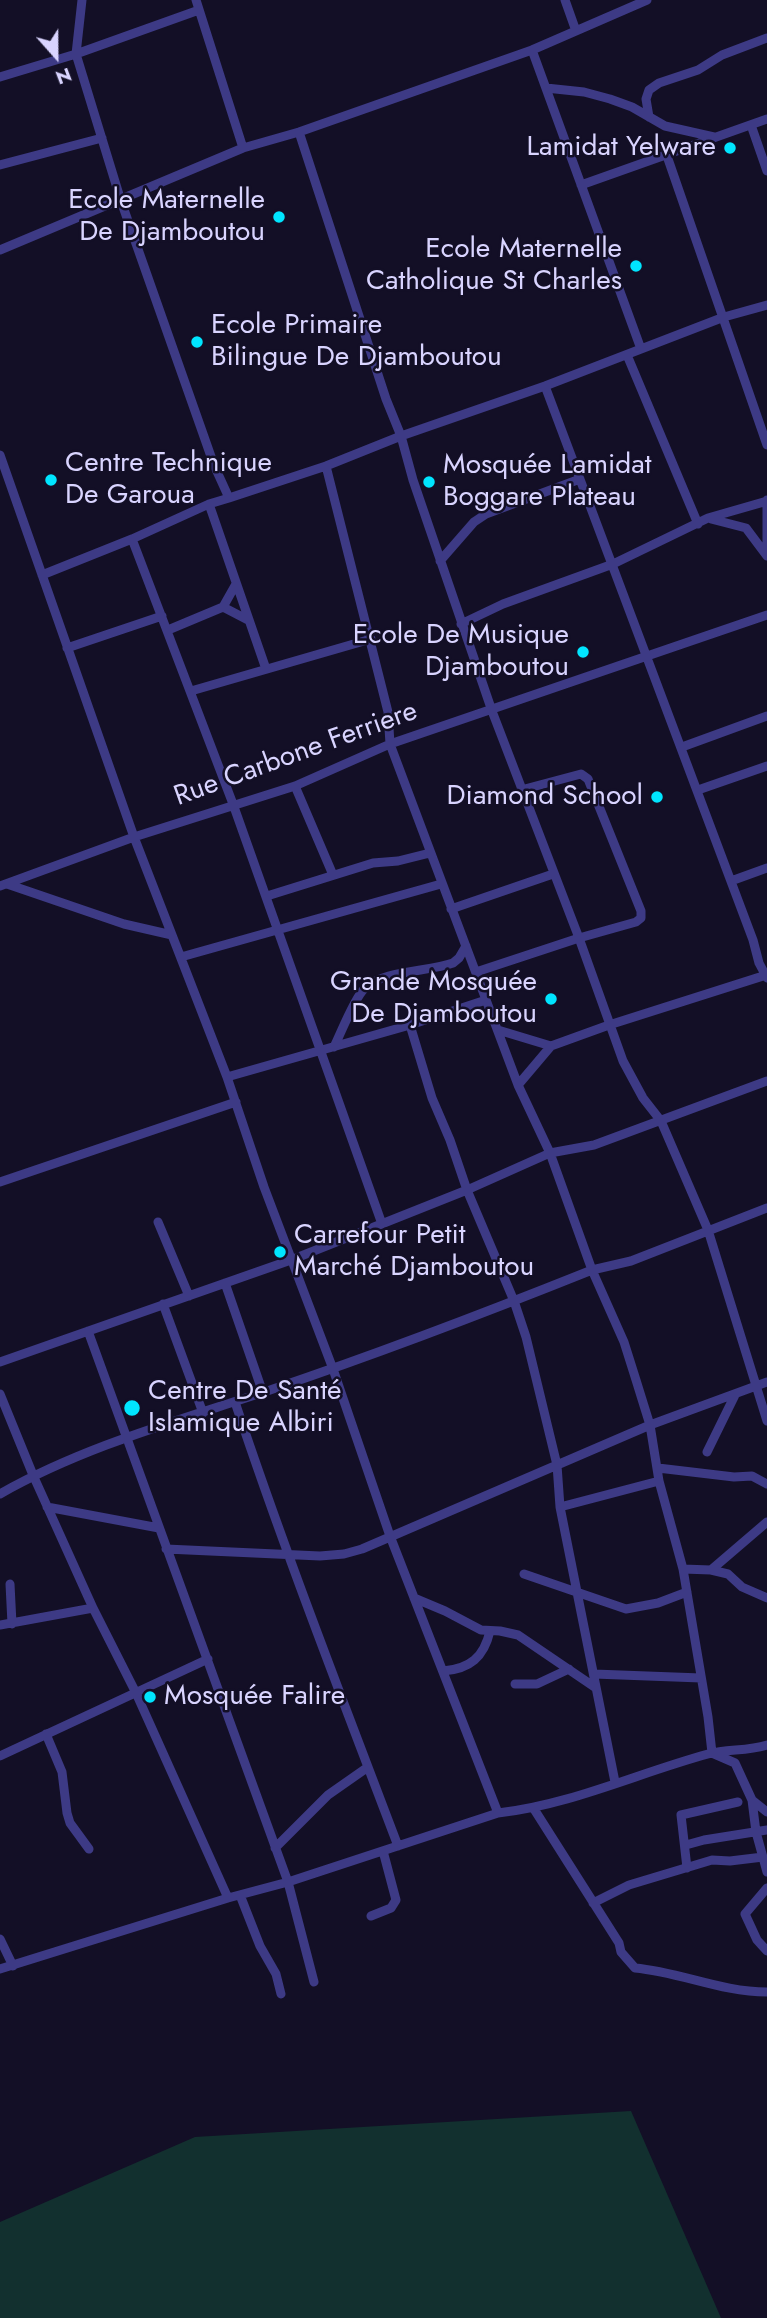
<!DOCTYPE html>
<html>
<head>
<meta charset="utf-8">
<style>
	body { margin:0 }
	#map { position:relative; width:767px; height:2318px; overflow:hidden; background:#130f26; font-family:Jost,sans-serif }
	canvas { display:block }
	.north { position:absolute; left:21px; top:21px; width:70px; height:70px; -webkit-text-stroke:5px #130f26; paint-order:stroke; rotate:159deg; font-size:19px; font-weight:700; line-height:28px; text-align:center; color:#d9d4ff }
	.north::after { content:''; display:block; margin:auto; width:24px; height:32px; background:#d9d4ff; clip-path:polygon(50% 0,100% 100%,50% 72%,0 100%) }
</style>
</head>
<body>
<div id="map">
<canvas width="767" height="2318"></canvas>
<div class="north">N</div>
</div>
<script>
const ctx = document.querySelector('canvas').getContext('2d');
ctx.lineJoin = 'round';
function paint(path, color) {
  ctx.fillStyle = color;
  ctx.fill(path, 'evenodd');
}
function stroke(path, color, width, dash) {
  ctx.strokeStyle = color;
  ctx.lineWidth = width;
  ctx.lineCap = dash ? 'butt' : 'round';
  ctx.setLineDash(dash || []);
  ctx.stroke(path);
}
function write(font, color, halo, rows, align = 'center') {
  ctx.font = font + ' Jost,sans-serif';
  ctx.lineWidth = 5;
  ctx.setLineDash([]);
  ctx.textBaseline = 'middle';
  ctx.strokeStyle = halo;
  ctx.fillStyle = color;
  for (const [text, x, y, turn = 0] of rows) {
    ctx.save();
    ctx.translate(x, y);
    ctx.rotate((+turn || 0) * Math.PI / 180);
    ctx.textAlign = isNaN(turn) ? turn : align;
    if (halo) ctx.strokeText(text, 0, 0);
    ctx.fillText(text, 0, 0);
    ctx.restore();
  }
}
const green = new Path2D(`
	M 631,2111 L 721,2318 L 0,2318 L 0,2222 L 195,2137 Z`);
const minor = new Path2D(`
	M 82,0 L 76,54 L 121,201 L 214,465 L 229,498 L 326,466 L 401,436 L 545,386 L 724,317 L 767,305
	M 196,0 L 243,148
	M 565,0 L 576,31
	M 532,50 L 641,349
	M 0,77 L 76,54 L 199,10
	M 546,88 L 584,92 L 610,99 L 632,107 L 665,126 L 714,137
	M 649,117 L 646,99 L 649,90 L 659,83 L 698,70 L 722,55 L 767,38
	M 751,125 L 767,171
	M 299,132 L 386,399 L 401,436 L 413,480 L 492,711 L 579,938 L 623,1061 L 643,1098 L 661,1121 L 708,1230 L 767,1421
	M 667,156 L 767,445
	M 0,165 L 102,138
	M 581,185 L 767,119
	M 0,250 L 243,148 L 299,132 L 532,50 L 647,0
	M 627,355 L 698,524
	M 545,386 L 753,940 L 759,963 L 767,978
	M 0,455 L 134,837 L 227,1077 L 264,1187 L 333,1369 L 390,1536 L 498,1813
	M 326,466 L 388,712 L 390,744 L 518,1085 L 550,1153 L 592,1270 L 624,1342 L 636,1380 L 650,1425 L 659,1481 L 683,1569 L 708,1717 L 712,1753 L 735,1763 L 752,1800 L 756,1832 L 767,1872
	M 209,504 L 266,669
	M 711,519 L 746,528 L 767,556
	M 132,539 L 233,804 L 382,1224
	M 767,555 L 767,500
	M 440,561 L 474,522 L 486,514 L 580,479
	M 42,575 L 132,539 L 209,504 L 229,498
	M 223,607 L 248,620
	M 461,624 L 503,604 L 613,564 L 708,518 L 767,501
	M 168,630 L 223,607 L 236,584
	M 67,648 L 162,616
	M 191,691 L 371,639
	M 682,747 L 767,716
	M 295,786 L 333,875
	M 698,790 L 767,766
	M 731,881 L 767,868
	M 7,884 L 124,924 L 172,935
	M 0,886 L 134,837 L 295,786 L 390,744 L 767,615
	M 267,896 L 373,863 L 398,861 L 430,853
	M 451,909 L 553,874
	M 181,957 L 441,884
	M 476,972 L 579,938 L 636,922 L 641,918 L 641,911 L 588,779 L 581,774 L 521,790
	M 410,1025 L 432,1098 L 450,1140 L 467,1190 L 514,1301 L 526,1337 L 557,1465 L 560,1507 L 615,1782
	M 498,1030 L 551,1046
	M 334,1047 C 341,1033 354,999 364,989 C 383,970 428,972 453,963 L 459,958 L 466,946
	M 227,1077 L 410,1025 L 486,1000
	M 518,1085 L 551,1046 L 609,1025 L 766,975
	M 0,1182 L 236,1102
	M 158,1222 L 189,1296
	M 225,1283 L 263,1393
	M 163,1304 L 203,1413
	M 88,1331 L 288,1882 L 314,1982
	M 0,1362 L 291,1260 L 467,1190 L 550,1153 L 594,1145 L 767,1081
	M 0,1394 L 33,1475 L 93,1608 L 136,1693 L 228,1898
	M 235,1402 C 285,1552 342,1698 398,1846
	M 707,1452 L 735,1395
	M 658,1468 L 734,1477 L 752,1476 L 767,1484
	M 0,1494 C 84,1446 181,1420 273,1389 C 380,1353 487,1312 592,1270 L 631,1261 L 767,1208
	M 47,1507 L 159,1528
	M 560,1507 L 659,1481
	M 166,1549 L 320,1556 L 344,1554 L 362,1549 L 650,1425 L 767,1382
	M 683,1569 L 711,1570 L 728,1574 L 742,1587 L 767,1598
	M 711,1570 L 767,1522
	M 524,1574 L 626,1609 L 658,1603 L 687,1592
	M 10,1584 L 12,1624
	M 414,1598 L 445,1611 L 481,1630 L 500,1631 L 518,1635 L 596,1688
	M 0,1625 L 93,1608
	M 443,1671 C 470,1669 484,1657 490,1631
	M 594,1674 L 701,1678
	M 515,1684 L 537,1684 L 569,1669
	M 46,1734 L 62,1772 L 67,1813 L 70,1823 L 89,1849
	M 0,1756 L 208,1659
	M 752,1800 L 767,1812
	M 534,1809 L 619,1943 L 621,1952 L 635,1968 C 680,1972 721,1992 767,1992
	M 686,1845 L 704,1840 L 767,1830
	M 275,1848 L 328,1795 L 368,1767
	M 687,1868 L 681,1815 L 738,1802
	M 767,1888 L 745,1914 L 757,1940 L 767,1951
	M 240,1895 L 260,1946 L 276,1974 L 281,1994
	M 593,1903 L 629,1885 L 712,1860 L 730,1861 L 763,1857
	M 371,1916 L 391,1908 L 396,1900 L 383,1851
	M 0,1939 L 13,1966
	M 0,1969 L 228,1898 L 288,1882 L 498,1813 C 570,1805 638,1773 708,1754 C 728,1749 747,1751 767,1745`);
const markers = [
	[730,148,7,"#00e5ff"],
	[279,217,7,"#00e5ff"],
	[636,266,7,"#00e5ff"],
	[197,342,7,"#00e5ff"],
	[51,480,7,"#00e5ff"],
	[429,482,7,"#00e5ff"],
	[583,652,7,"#00e5ff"],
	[657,797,7,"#00e5ff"],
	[551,999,7,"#00e5ff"],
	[280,1252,7,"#00e5ff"],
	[132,1408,9,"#00e5ff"],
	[150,1697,7,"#00e5ff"]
];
const poiNames = [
	["Lamidat Yelware",716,148],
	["Ecole Maternelle",265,201],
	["De Djamboutou",265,233],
	["Ecole Maternelle",622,250],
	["Catholique St Charles",622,282],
	["Ecole Primaire",211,326,"left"],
	["Bilingue De Djamboutou",211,358,"left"],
	["Centre Technique",65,464,"left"],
	["De Garoua",65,496,"left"],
	["Mosquée Lamidat",443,466,"left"],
	["Boggare Plateau",443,498,"left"],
	["Ecole De Musique",569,636],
	["Djamboutou",569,668],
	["Diamond School",643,797],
	["Grande Mosquée",537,983],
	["De Djamboutou",537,1015],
	["Carrefour Petit",294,1236,"left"],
	["Marché Djamboutou",294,1268,"left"],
	["Centre De Santé",148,1392,"left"],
	["Islamique Albiri",148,1424,"left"],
	["Mosquée Falire",164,1697,"left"]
];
const streetNames = [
	["Rue Carbone Ferriere",296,755,-20]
];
paint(green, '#12302f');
stroke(minor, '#3d3a85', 9);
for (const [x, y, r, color] of markers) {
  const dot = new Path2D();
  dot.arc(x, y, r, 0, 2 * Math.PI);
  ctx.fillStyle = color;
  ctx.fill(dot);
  stroke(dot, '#130f26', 2.5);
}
write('28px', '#d9d4ff', '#130f26', poiNames, 'right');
write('28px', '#d9d4ff', '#130f26', streetNames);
</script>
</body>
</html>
